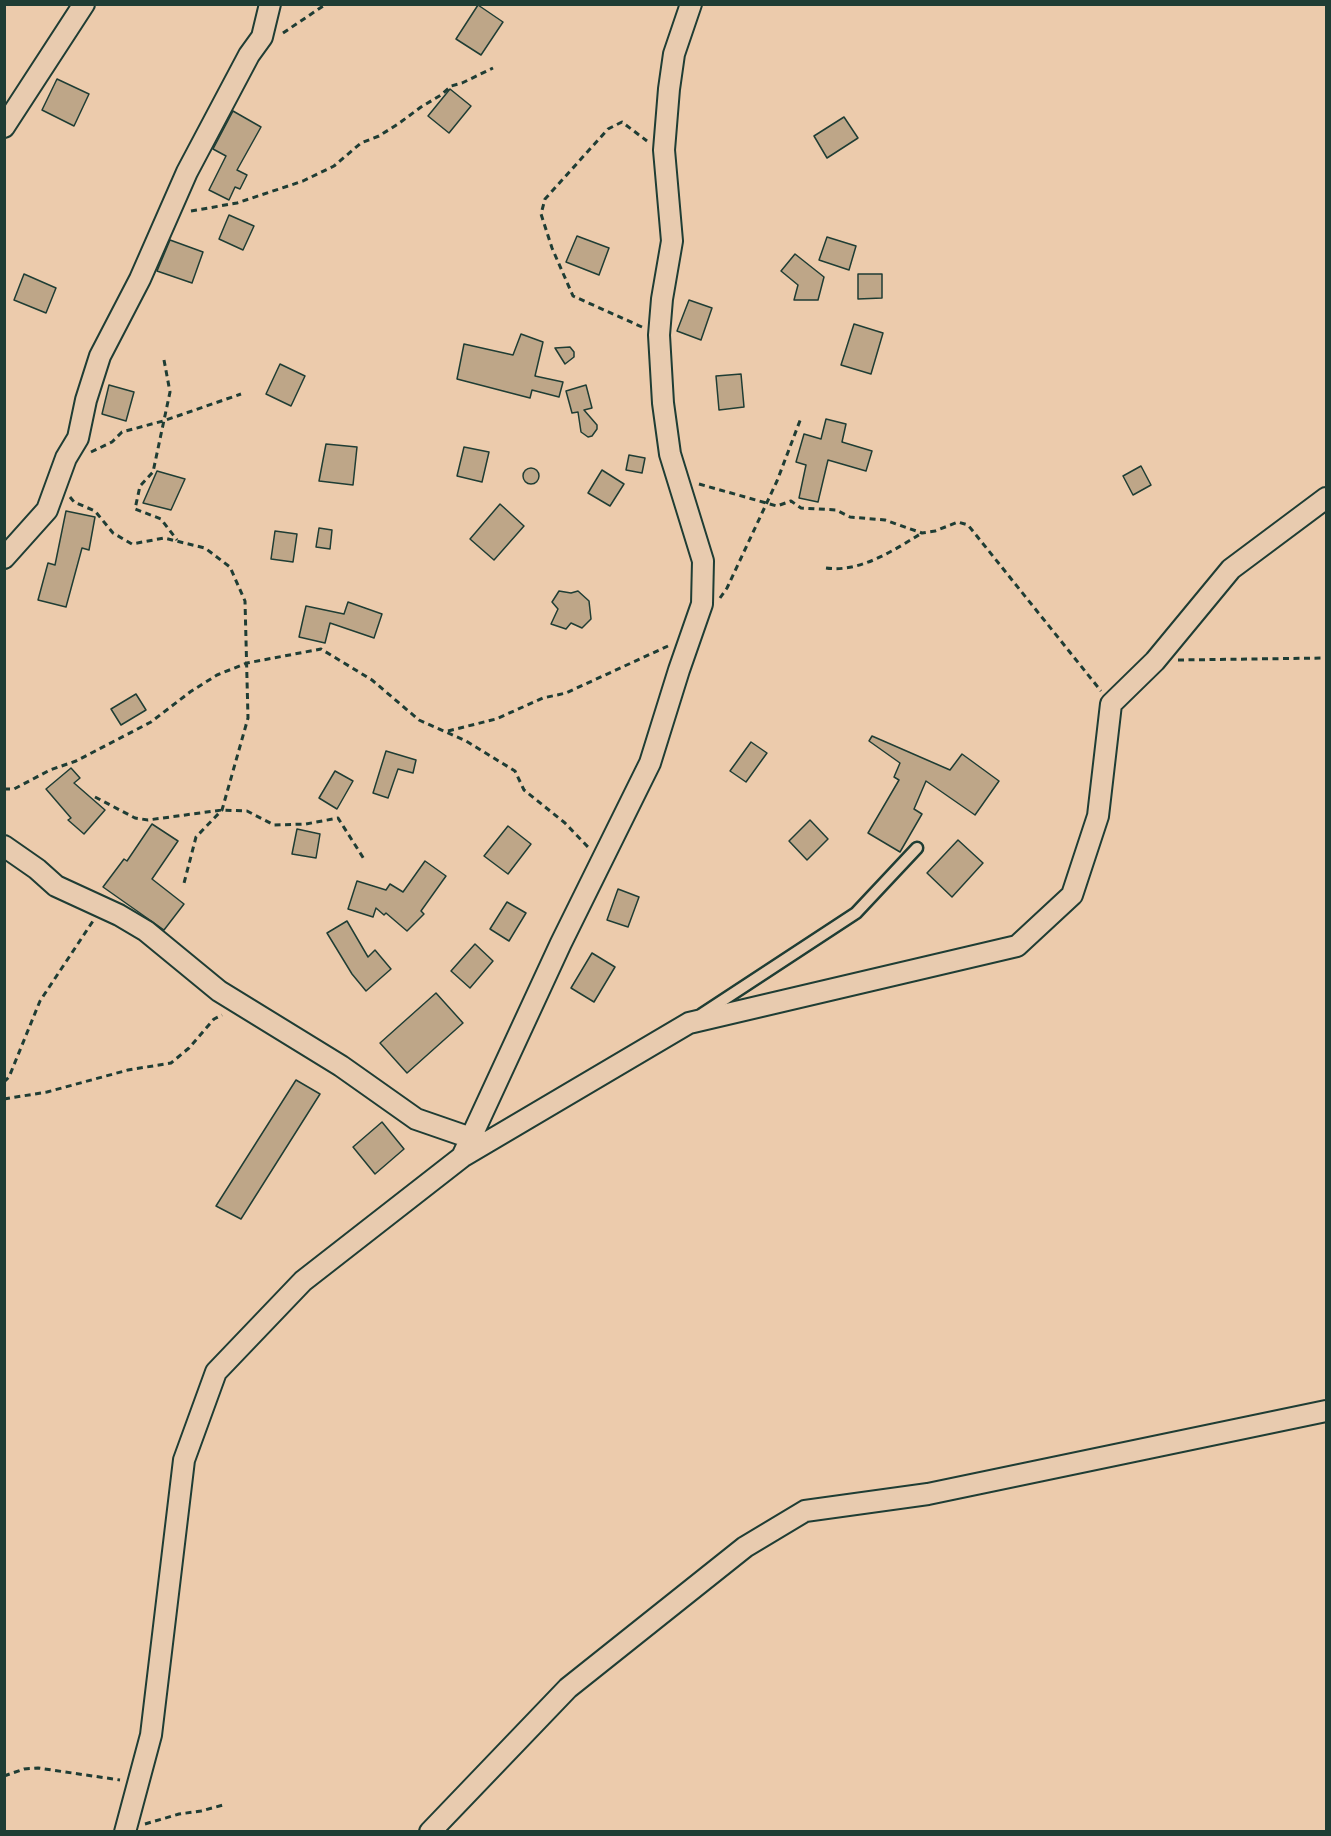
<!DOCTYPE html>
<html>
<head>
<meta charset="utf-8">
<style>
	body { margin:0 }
	#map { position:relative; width:1331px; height:1836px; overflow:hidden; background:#eccbac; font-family:"Indie Flower",sans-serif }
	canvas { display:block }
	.frame { position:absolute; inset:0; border:6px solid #1f3d34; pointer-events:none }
</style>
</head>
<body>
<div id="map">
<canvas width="1331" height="1836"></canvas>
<div class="frame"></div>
</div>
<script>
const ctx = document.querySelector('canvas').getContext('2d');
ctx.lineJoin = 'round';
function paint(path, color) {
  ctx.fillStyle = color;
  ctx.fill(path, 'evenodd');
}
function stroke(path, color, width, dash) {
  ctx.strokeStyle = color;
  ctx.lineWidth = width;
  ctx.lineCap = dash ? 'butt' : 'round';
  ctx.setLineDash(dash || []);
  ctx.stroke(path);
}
const building = new Path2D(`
	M 478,5 L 503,22 L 481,55 L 456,39 Z
	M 57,79 L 89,94 L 74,126 L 42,110 Z
	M 450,89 L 471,106 L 449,133 L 428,116 Z
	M 233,111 L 261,127 L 237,170 L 247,175 L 240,189 L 235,187 L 229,200 L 209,190 L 226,156 L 213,149 Z
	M 844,117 L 858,138 L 827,158 L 814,136 Z
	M 229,215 L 254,226 L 243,250 L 219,239 Z
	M 577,236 L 609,248 L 599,275 L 566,262 Z
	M 827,237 L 856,246 L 849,270 L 819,260 Z
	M 170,240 L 203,252 L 192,283 L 157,271 Z
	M 795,254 L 824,277 L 818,300 L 794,300 L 798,285 L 781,271 Z
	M 24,274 L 56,288 L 46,313 L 14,300 Z
	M 858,274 L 882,274 L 882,298 L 858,299 Z
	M 689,300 L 712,308 L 701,340 L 677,331 Z
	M 854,324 L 883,333 L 871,374 L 841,365 Z
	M 521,334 L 543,342 L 535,376 L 563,382 L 559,397 L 532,390 L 530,398 L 457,379 L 464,344 L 513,355 Z
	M 570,347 L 574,352 L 574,357 L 565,364 L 555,348 Z
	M 280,364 L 305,376 L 291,406 L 266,394 Z
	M 741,374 L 744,407 L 719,410 L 716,376 Z
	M 109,385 L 134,392 L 126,421 L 102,414 Z
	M 586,385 L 592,408 L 584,410 L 597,425 L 597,429 L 592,436 L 588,437 L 581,432 L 578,412 L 572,413 L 566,391 Z
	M 826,419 L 846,424 L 842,442 L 872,451 L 866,471 L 828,460 L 818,502 L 799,498 L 806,465 L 796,462 L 804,434 L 821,439 Z
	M 326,444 L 357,447 L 353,485 L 319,481 Z
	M 464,447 L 489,452 L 482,482 L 457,476 Z
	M 629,455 L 645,458 L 642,473 L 626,470 Z
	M 1141,466 L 1151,485 L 1133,495 L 1123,476 Z
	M523 476a8 8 0 1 1 16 0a8 8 0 1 1-16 0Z
	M 602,470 L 624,484 L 610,506 L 588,493 Z
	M 157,471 L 185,479 L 171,510 L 143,503 Z
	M 500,504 L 524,526 L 494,560 L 470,539 Z
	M 66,511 L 95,517 L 89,550 L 82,548 L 66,607 L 38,600 L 48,563 L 55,565 Z
	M 319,528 L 332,530 L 330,549 L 316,547 Z
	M 275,531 L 297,534 L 293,562 L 271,559 Z
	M 559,591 L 571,593 L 578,591 L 589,601 L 591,619 L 582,628 L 571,623 L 566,629 L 551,624 L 558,609 L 552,602 Z
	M 348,602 L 382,614 L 374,638 L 330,623 L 325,643 L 299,637 L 306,606 L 344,614 Z
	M 136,694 L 146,710 L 121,725 L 111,709 Z
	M 872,736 L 950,770 L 962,754 L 999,781 L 975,815 L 926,781 L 914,809 L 922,814 L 900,852 L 868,833 L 899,780 L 894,777 L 900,763 L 869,741 Z
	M 751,742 L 767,753 L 746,782 L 730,771 Z
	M 386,751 L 416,760 L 413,773 L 398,769 L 388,798 L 373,793 Z
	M 71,768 L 80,778 L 74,783 L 105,810 L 84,834 L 68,820 L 71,818 L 46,789 Z
	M 335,771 L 353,781 L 337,809 L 319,798 Z
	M 810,820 L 828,839 L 807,860 L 789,841 Z
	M 152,824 L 178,841 L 152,879 L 184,904 L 164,930 L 103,887 L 124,859 L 127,861 Z
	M 508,826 L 531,844 L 508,874 L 484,856 Z
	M 297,829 L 320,834 L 316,858 L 292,854 Z
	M 958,840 L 983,863 L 952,897 L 927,873 Z
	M 425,861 L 446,876 L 421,911 L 424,914 L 407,931 L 386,913 L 384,915 L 376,908 L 373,917 L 348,909 L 357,881 L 386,890 L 390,884 L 403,892 Z
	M 618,889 L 639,897 L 628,927 L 607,920 Z
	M 507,902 L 526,913 L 509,941 L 490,929 Z
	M 347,921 L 368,957 L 375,950 L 391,969 L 366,991 L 352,974 L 327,933 Z
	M 475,944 L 493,961 L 470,988 L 451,971 Z
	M 592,953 L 615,967 L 594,1002 L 571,988 Z
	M 436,993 L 463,1023 L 407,1073 L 380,1043 Z
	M 296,1080 L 320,1094 L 241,1219 L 216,1206 Z
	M 382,1122 L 404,1149 L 375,1174 L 353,1147 Z`);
const path = new Path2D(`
	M 283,33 L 326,4
	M 191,211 L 237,203 L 303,181 L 334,166 L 361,143 L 379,136 L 398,124 L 421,107 L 441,95 L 451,86 L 462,83 L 493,68
	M 642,327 L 573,296 L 552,248 L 541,214 L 545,199 L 608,129 L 622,122 L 647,141
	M 164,360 L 170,392 L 153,472 L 140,486 L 135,509 L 161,519 L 177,540
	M 91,452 L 112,442 L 122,432 L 163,421 L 241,394
	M 699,484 L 777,506 L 791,501 L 801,508 L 836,510 L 850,517 L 885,520 L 922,533 L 935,531 L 958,522 L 968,525 L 1101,691
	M 70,497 L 74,502 L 95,511 L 113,533 L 132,544 L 164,538 L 205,548 L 230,567 L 245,601 L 248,718 L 222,810 L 196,837 L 183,887
	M 826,568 C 860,573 894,550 922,533
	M 720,598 L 727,588 L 777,481 L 801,418
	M 1178,660 L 1326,658
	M 448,731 L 496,719 L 543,698 L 566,693 L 668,646
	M 4,789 L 14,789 L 50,770 L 76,761 L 151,722 L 190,692 L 217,675 L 247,663 L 321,649 L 372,680 L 419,720 L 466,741 L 515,771 L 524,790 L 565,823 L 588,847
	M 95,797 L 135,818 L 148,820 L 222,810 L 247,811 L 274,825 L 306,824 L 338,818 L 364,859
	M 4,1082 L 9,1077 L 40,1001 L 93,921
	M 4,1099 L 47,1092 L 128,1070 L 171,1063 L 189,1048 L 214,1019 L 222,1015
	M 4,1776 L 24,1769 L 38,1768 L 120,1780
	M 145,1824 L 179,1814 L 201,1811 L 223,1805`);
const lane = new Path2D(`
	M 702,1014 L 856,913 L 917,848`);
const street = new Path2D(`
	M 4,127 L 84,4
	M 4,558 L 47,510 L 66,458 L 78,438 L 86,400 L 100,356 L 140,279 L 187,172 L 249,55 L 262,37 L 270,4
	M 4,846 L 37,869 L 56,886 L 119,915 L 146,931 L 219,991 L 341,1066 L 416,1119 L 471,1138
	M 462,1157 L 561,943 L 650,763 L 679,670 L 702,604 L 703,561 L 670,454 L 663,403 L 659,335 L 662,299 L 672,241 L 664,150 L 669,89 L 674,54 L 691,4
	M 125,1832 L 151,1735 L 184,1460 L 216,1372 L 303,1281 L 462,1157 L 689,1023 L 1017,946 L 1072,895 L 1098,816 L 1111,704 L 1155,661 L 1231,569 L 1326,498
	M 430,1832 L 568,1688 L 745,1547 L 805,1511 L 928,1494 L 1326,1411`);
paint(building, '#bea688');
stroke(building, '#1f3d34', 1.5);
stroke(lane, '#1f3d34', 15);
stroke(street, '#1f3d34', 24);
stroke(path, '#1f3d34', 3, [6, 4.5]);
stroke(lane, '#e8cbaf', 10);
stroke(street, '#e8cbaf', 20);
</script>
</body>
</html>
